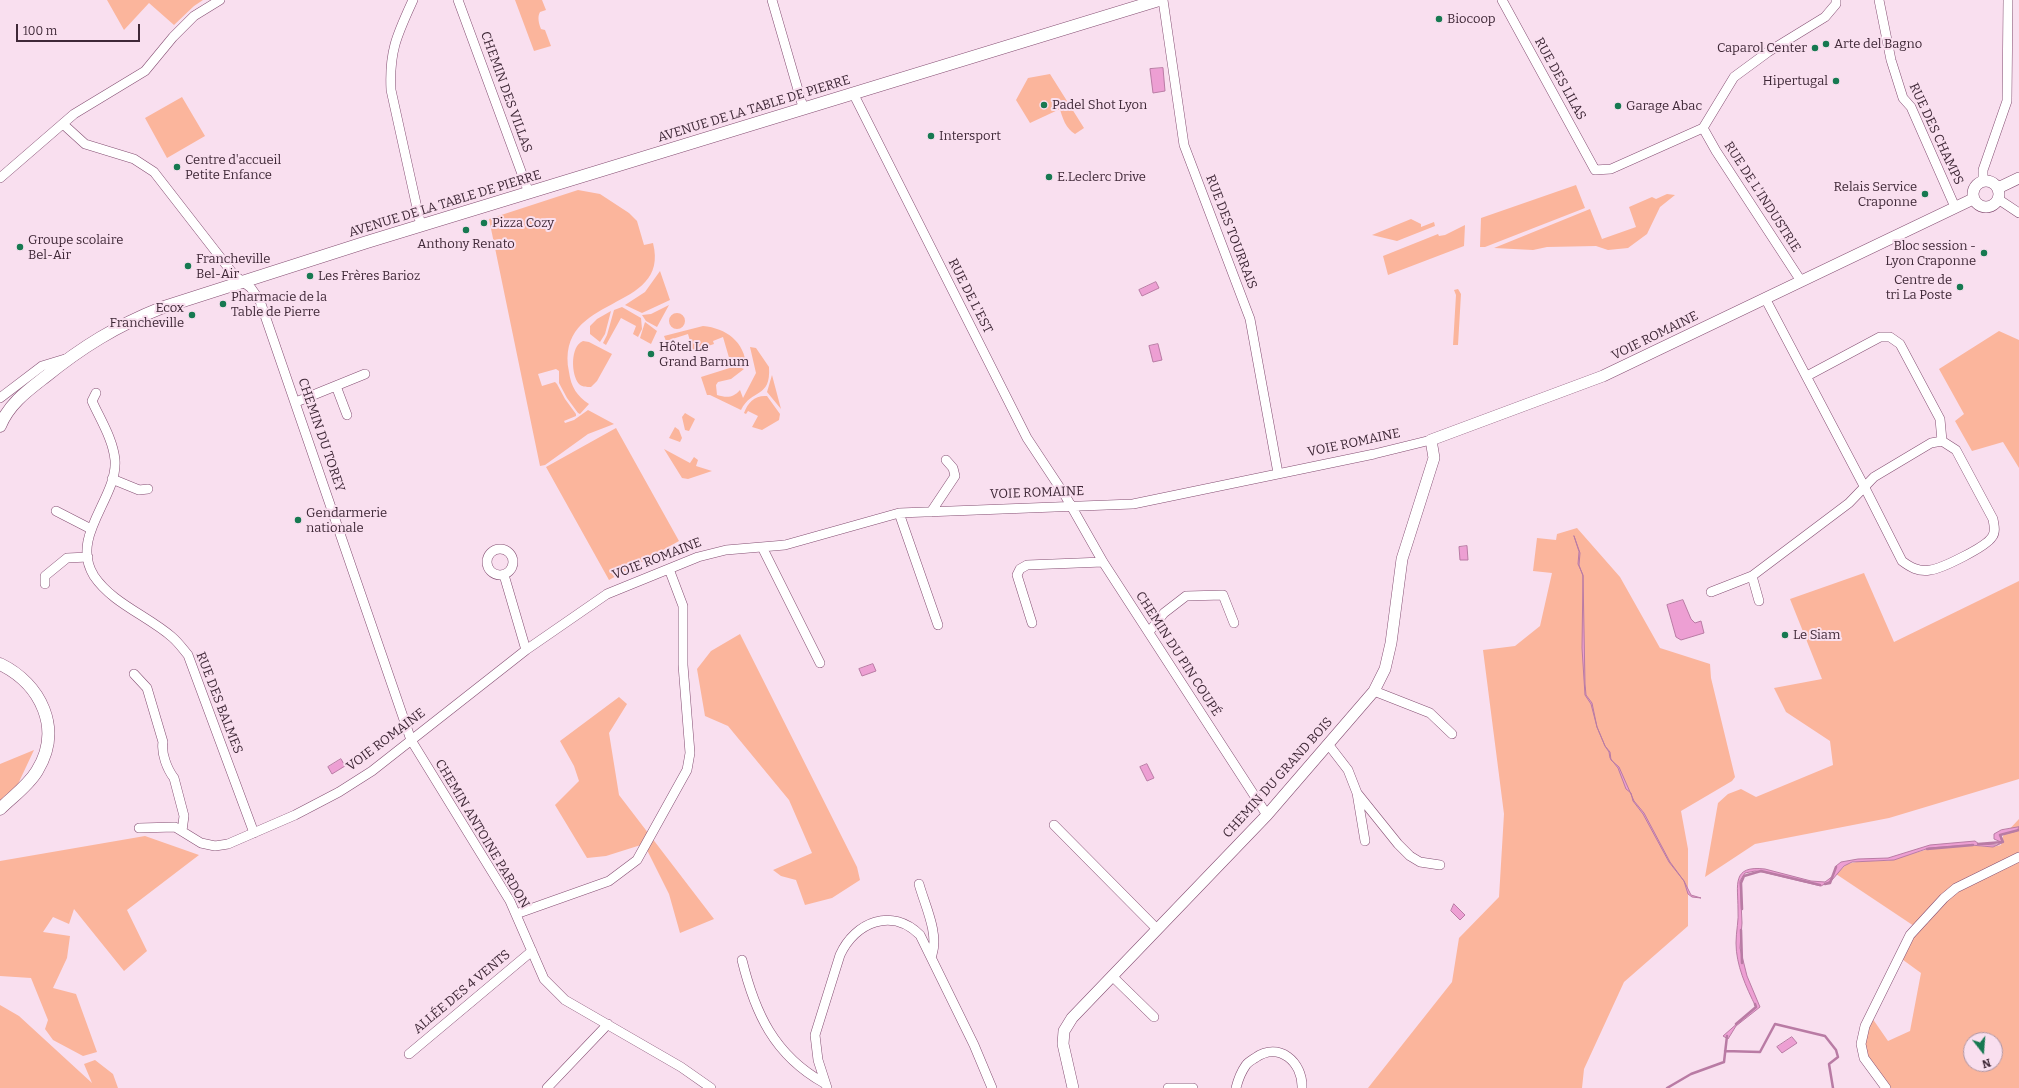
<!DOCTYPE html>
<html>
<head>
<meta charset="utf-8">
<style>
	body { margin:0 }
	#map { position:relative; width:2019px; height:1088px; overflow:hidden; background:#f9dfef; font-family:Bitter,serif }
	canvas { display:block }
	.north { position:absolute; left:1963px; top:1032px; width:40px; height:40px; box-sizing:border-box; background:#f9dfef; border:1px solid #af96a5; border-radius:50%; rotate:163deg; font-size:11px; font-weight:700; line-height:16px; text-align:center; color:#3f2837 }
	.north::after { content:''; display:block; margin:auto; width:14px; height:18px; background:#177951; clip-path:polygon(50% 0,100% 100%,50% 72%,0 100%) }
	.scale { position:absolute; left:16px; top:24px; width:124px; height:18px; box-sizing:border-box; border:2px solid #3f2837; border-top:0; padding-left:5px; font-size:12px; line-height:14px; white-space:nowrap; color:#3f2837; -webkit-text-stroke:3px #f9dfef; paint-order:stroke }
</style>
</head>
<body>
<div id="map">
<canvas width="2019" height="1088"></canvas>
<div class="north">N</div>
<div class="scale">100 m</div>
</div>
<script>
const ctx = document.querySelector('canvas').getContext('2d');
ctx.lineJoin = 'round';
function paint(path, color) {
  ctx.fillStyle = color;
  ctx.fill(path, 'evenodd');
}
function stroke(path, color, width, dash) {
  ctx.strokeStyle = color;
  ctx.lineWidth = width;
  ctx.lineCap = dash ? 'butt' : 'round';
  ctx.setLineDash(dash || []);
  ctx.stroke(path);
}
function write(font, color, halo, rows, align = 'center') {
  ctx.font = font + ' Bitter,serif';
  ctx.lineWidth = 4;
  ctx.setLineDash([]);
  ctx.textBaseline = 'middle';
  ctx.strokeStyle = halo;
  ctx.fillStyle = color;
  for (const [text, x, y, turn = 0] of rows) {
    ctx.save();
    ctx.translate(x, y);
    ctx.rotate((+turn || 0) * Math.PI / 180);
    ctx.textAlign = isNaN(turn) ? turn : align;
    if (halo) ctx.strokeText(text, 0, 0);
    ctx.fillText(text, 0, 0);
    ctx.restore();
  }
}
const green = new Path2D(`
	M 107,0 L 203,0 L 194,6 L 174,25 L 149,3 L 124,30 Z
	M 515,0 L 542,0 L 546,10 L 540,12 C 537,17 539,24 541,29 L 545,30 L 551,46 L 534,51 Z
	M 1050,74 L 1084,128 L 1075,134 C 1066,129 1062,117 1060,109 L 1030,123 L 1016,100 L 1028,78 Z
	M 182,97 L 205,136 L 167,158 L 145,118 Z
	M 1576,185 L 1585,208 L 1485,247 L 1480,247 L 1481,218 Z
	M 578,190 L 600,194 L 629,213 L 637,221 L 644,245 L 653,243 C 671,314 554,292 569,372 C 571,387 577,396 589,404 L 580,414 L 578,413 L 567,398 L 559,383 L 559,371 L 556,369 L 538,374 L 542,386 L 555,382 L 557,384 L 565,399 L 576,414 L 576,416 L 564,421 L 565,423 L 574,420 L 588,410 L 614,424 L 588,434 L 545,465 L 540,466 L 489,219 Z
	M 1667,194 L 1675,195 L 1660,207 L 1647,234 L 1628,248 L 1608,250 L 1596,246 L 1547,247 L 1533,250 L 1494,248 L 1590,209 L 1602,239 L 1636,227 L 1629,207 L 1652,197 L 1656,199 Z
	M 1411,219 L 1421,224 L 1421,227 L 1434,222 L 1435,226 L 1397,241 L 1372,235 Z
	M 1465,225 L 1464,246 L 1388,275 L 1383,256 L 1438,234 L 1439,236 L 1445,235 Z
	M 660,271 L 670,300 L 642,313 L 625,305 L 645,292 Z
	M 1458,289 L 1461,294 L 1458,345 L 1453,345 L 1456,295 L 1454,290 Z
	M 669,305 L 657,327 L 646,321 L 642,315 L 651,314 Z
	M 622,307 L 641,318 L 642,329 L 638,337 L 633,334 L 636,326 L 621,318 L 606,345 L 603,343 L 607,335 L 614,310 Z
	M 611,311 L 605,334 L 600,342 L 590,334 L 590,326 L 597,319 Z
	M669 321a8 8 0 1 1 16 0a8 8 0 1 1-16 0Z
	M 645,322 L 657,331 L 651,344 L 640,338 Z
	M 703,326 C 726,328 745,342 746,366 L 730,361 L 723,337 L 713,341 L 714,344 L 693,351 L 688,334 L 666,341 L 664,336 Z
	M 1999,331 L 2019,340 L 2019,468 L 2003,442 L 1972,451 L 1955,421 L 1964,414 L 1939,369 Z
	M 583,341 L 589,342 L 612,354 L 597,381 L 591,387 C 587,387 582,387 579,384 C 571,375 570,346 583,341 Z
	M 750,347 L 756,348 L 769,367 C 771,399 752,388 741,410 L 710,395 L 707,395 L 701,377 L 736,366 L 744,369 L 731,379 L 718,382 L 716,385 L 717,395 C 727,398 733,398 740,390 L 743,398 L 756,373 Z
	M 772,375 L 781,409 L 767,392 Z
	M 767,396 L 780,414 L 779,420 L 762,430 L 752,427 L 758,416 L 748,411 L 746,414 L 744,413 C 748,402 755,395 767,396 Z
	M 685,413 L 695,419 L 689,431 L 685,430 L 682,417 Z
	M 675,427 L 679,430 L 682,438 L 680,442 L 669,438 Z
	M 616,428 L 679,541 L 609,580 L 546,467 Z
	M 664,449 L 690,463 L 694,457 L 698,460 L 696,466 L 712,471 L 688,479 L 682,478 Z
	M 1577,528 L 1620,577 L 1660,648 L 1710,664 L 1711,678 L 1735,777 L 1732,781 L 1681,811 L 1688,849 L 1688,926 L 1624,982 L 1584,1069 L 1582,1088 L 1368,1088 L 1452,982 L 1459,938 L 1499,897 L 1504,814 L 1483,650 L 1515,646 L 1540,626 L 1552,573 L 1533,571 L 1537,538 L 1556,540 L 1557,534 Z
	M 1864,573 L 1894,642 L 2019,581 L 2019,779 L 1889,818 L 1755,844 L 1705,877 L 1718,803 L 1728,794 L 1741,789 L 1756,797 L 1833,765 L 1830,741 L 1786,712 L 1774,688 L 1822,679 L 1790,599 Z
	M 740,634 L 857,867 L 860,880 L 832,898 L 805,905 L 796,880 L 781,876 L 773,870 L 812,853 L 789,800 L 728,726 L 705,716 L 697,669 L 711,651 Z
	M 619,697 L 627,704 L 609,733 L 619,795 L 714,919 L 680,933 L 669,894 L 644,844 L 606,856 L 587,858 L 555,805 L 579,781 L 574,766 L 560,741 Z
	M 34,750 L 18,784 L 0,801 L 0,764 Z
	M 2019,819 L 2019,1088 L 1886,1088 L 1861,1044 L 1870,1015 L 1888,1041 L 1910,1031 L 1921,973 L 1899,957 L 1917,928 L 1836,874 L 1847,864 L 1861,861 L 1887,861 L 1925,850 L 1965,845 L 1993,847 L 2001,845 L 2003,836 ZM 1971,1040 L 1995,1040 L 1995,1064 L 1971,1064 Z
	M 145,836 L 199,855 L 127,910 L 147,951 L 124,971 L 74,909 L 69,924 L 53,917 L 43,932 L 70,936 L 67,958 L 53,988 L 76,994 L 97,1052 L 83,1056 L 53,1040 L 45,1029 L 48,1020 L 31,978 L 0,976 L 0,861 Z
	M 0,1005 L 19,1016 L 92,1083 L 84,1064 L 95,1060 L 113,1074 L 118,1088 L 0,1088 Z`);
const water = new Path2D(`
	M 1163,68 L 1165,91 L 1153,93 L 1150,69 Z
	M 1156,282 L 1159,288 L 1142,296 L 1139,290 Z
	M 1158,344 L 1162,360 L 1153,362 L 1149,346 Z
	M 1574,536 L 1580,553 L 1579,565 L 1583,576 L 1585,684 L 1586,695 L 1592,703 L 1597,727 L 1605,746 L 1610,752 L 1611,760 L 1619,767 L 1634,801 L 1644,813 L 1670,862 L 1684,881 L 1691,895 L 1701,898 L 1692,897 L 1688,894 L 1684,881 L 1669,862 L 1643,814 L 1633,801 L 1631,793 L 1626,789 L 1618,768 L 1610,758 L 1609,752 L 1605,746 L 1597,727 L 1591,704 L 1585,695 L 1582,648 L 1583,575 L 1578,564 L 1579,552 Z
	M 1467,546 L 1468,560 L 1460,560 L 1459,547 Z
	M 1683,600 L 1691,619 L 1695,623 L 1701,621 L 1704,633 L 1681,640 L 1676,637 L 1667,605 Z
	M 873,664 L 876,671 L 862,676 L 859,669 Z
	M 341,759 L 345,766 L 332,774 L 328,767 Z
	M 1147,764 L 1154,778 L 1147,781 L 1140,767 Z
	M 2019,827 L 2017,831 L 2000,835 L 2002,843 L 1993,847 L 1971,845 L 1929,848 L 1894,860 L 1852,862 L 1844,866 L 1832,880 L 1821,886 L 1763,872 L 1755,871 L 1745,873 L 1740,881 L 1742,923 L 1740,948 L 1747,976 L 1760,1007 L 1736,1026 L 1728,1039 L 1723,1036 L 1756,1007 C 1746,987 1736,965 1736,943 C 1736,931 1739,920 1738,909 C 1738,885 1731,865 1765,869 L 1811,881 L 1825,882 L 1833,876 L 1836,866 L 1841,862 L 1858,859 L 1888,858 L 1930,845 L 1975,841 L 1979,844 L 1997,845 L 2001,842 L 1994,839 L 1994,834 L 2001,830 Z
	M 1454,904 L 1465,915 L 1460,920 L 1451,911 Z
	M 1792,1037 L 1797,1043 L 1782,1053 L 1777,1047 Z`);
const stream = new Path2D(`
	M 1978,844 L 2003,842 L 2000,835 L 2019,830
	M 1927,849 L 1973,845
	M 1825,884 L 1830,883 L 1836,867
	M 1742,909 L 1741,883 L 1744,876 L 1761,871 L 1820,885
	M 1741,930 L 1742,963
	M 1736,1024 L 1756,1007 L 1755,1004
	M 1725,1051 L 1760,1052 L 1775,1024 L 1825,1036 L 1836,1050 L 1838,1057 L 1829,1064 L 1833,1088
	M 1667,1088 L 1691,1074 L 1724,1062 L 1727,1036`);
const minor = new Path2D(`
	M 413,0 C 397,35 389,51 391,90 L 421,226
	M 458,0 L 529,193
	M 772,0 L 803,107
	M 1163,0 L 1184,145 L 1250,319 L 1278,473
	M 1502,0 L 1595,170 L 1611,169 L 1703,128 L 1734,77 L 1768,52 L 1825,17 L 1836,4 L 1836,0
	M 1879,0 L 1891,60 L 1903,98 L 1911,107 L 1955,207
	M 853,93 L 1027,438 L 1066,497 L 1103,562 L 1267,815
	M 63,124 L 85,144 L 134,159 L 154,172 L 234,275 L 251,288 L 260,301 L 411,740 L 510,901 L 544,979 L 565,1000 L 681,1067 L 711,1088
	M 1703,128 L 1716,151 L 1801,281
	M 0,178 L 74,114 L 145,71 L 173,37 L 194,16 L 220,0
	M 1983,181 L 1983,170 L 2007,101 L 2008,0
	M 1998,199 L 2019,213
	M 1807,376 L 1880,337 L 1890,337 L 1900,344 L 1940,419 L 1942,441
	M 336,386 L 347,415
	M 96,393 L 92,401 C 100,419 113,439 115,460 C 118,498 69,536 94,576 C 112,603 148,616 172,637 C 178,642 183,649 188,655 L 254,833
	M 0,398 L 42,366 L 65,359
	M 296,402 L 365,374
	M 112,479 L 139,490 L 148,489
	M 56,511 L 91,529
	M 931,512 L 955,476 L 953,468 L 946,460
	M 899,513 L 938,625
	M 762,547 L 820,663
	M487 562a13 13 0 1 1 26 0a13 13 0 1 1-26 0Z
	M 504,575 L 526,650
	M 1752,576 L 1759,601
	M 45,584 L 45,576 L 67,558 L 88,557
	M 1711,592 L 1752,576 L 1849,503 L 1874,477 L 1931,443 L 1942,441 L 1956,450 L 1993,519 C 1994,525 1996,532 1992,537 C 1986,547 1941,569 1930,570 C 1918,572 1910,567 1902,561 L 1864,486 L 1765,298
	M 1032,623 L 1017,575 L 1020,569 L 1027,565 L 1103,562
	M 1149,632 L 1164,613 L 1186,596 L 1223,595 L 1234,623
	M 134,674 L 147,688 L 163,742 C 161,753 167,769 174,778 L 184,816 L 182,831
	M 1374,691 L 1430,713 L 1452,734
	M 1328,744 L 1348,770 L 1357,793 L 1398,844 L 1410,856 L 1420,862 L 1440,865
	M 1357,793 L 1365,841
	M 1054,825 L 1157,929
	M 139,828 L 175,827 L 201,843 L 215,846 L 228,844 L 295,815 L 339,792 L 372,771 L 526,650 L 607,594 L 698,557 L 726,550 L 785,545 L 899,513 L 1133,504 L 1374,454 L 1431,440
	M 919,884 C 925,906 939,933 932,955
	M 516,914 L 609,881 L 637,860 L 687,770 L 690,753 L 683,665 L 683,606 L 669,569
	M 742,960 C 755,1013 774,1055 824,1083
	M 1112,976 L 1154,1017
	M 409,1054 L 532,951
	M 547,1088 L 608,1024
	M 827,1088 L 818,1060 L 815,1035 L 840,955 C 855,922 892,907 920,935 L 974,1045 L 992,1088
	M 1168,1088 L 1193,1088
	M 1236,1088 C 1238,1080 1241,1072 1246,1065 C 1248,1062 1252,1060 1255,1058 C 1279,1041 1303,1062 1302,1088
	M 1886,1088 L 1864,1058 L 1861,1044 L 1865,1026 L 1910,935 L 1944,898 L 1956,888 L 2019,857`);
const tertiary = new Path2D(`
	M1973 194a13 13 0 1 1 26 0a13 13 0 1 1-26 0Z
	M 1998,188 L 2019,178
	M 1073,1088 L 1063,1044 L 1064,1031 L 1072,1018 L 1267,815 L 1374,691 L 1385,669 L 1391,643 L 1402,559 L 1434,458 L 1431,440 L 1603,376 L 1973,199`);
const secondary = new Path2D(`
	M 0,426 C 9,404 27,391 45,377 C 82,347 116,326 161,308 L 367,242 L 1159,0
	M 0,664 C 41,684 63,729 37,771 C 28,786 12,797 0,809`);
const markers = [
	[1439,19,4,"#177951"],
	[1826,44,4,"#177951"],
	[1815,48,4,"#177951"],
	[1836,81,4,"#177951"],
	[1044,105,4,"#177951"],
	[1618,106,4,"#177951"],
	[931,136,4,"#177951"],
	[177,167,4,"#177951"],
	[1049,177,4,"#177951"],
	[1925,194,4,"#177951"],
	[484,223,4,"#177951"],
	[466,230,4,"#177951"],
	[20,247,4,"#177951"],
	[1984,253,4,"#177951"],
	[188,266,4,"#177951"],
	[310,276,4,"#177951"],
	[1960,287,4,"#177951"],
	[223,304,4,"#177951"],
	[192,315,4,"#177951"],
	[651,354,4,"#177951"],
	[298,520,4,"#177951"],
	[1785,635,4,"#177951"]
];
const poiNames = [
	["Biocoop",1447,19],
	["Arte del Bagno",1834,44],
	["Caparol Center",1807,48,"right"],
	["Hipertugal",1828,81,"right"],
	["Padel Shot Lyon",1052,105],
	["Garage Abac",1626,106],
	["Intersport",939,136],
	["Centre d'accueil",185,160],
	["Petite Enfance",185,175],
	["E.Leclerc Drive",1057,177],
	["Relais Service",1917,187,"right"],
	["Craponne",1917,202,"right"],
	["Pizza Cozy",492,223],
	["Groupe scolaire",28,240],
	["Bel-Air",28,255],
	["Anthony Renato",466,244,"center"],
	["Bloc session -",1976,246,"right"],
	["Lyon Craponne",1976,261,"right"],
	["Francheville",196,259],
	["Bel-Air",196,274],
	["Les Frères Barioz",318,276],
	["Centre de",1952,280,"right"],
	["tri La Poste",1952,295,"right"],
	["Pharmacie de la",231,297],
	["Table de Pierre",231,312],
	["Ecox",184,308,"right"],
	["Francheville",184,323,"right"],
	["Hôtel Le",659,347],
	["Grand Barnum",659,362],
	["Gendarmerie",306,513],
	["nationale",306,528],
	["Le Siam",1793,635]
];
const streetNames = [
	["RUE DES LILAS",1560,79,61],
	["CHEMIN DES VILLAS",506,92,70],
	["AVENUE DE LA TABLE DE PIERRE",754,109,-17],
	["RUE DES CHAMPS",1936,134,65],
	["RUE DE L'INDUSTRIE",1762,197,57],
	["AVENUE DE LA TABLE DE PIERRE",445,204,-17],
	["RUE DES TOURRAIS",1231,232,69],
	["RUE DE L'EST",970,296,63],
	["VOIE ROMAINE",1655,336,-26],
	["CHEMIN DU TOREY",321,435,71],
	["VOIE ROMAINE",1354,443,-12],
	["VOIE ROMAINE",1037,493,-2],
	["VOIE ROMAINE",657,559,-21],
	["CHEMIN DU PIN COUPÉ",1178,654,57],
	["RUE DES BALMES",219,703,69],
	["VOIE ROMAINE",386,740,-37],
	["CHEMIN DU GRAND BOIS",1278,778,-48],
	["CHEMIN ANTOINE PARDON",482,834,59],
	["ALLÉE DES 4 VENTS",462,992,-40]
];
paint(green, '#fbb59c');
paint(water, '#ed9fd3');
stroke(water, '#b97ba4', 1);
stroke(stream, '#b97ba4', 2.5);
stroke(minor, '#844e72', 10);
stroke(tertiary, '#844e72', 12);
stroke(secondary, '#844e72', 13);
stroke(minor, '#fff', 9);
stroke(tertiary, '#fff', 11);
stroke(secondary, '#fff', 12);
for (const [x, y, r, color] of markers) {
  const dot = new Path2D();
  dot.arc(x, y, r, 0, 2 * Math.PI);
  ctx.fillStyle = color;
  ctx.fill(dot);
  stroke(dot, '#f9dfef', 1.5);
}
write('13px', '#3f2837', '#f9dfef', poiNames, 'left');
write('13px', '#3f2837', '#f9dfef', streetNames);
</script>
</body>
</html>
